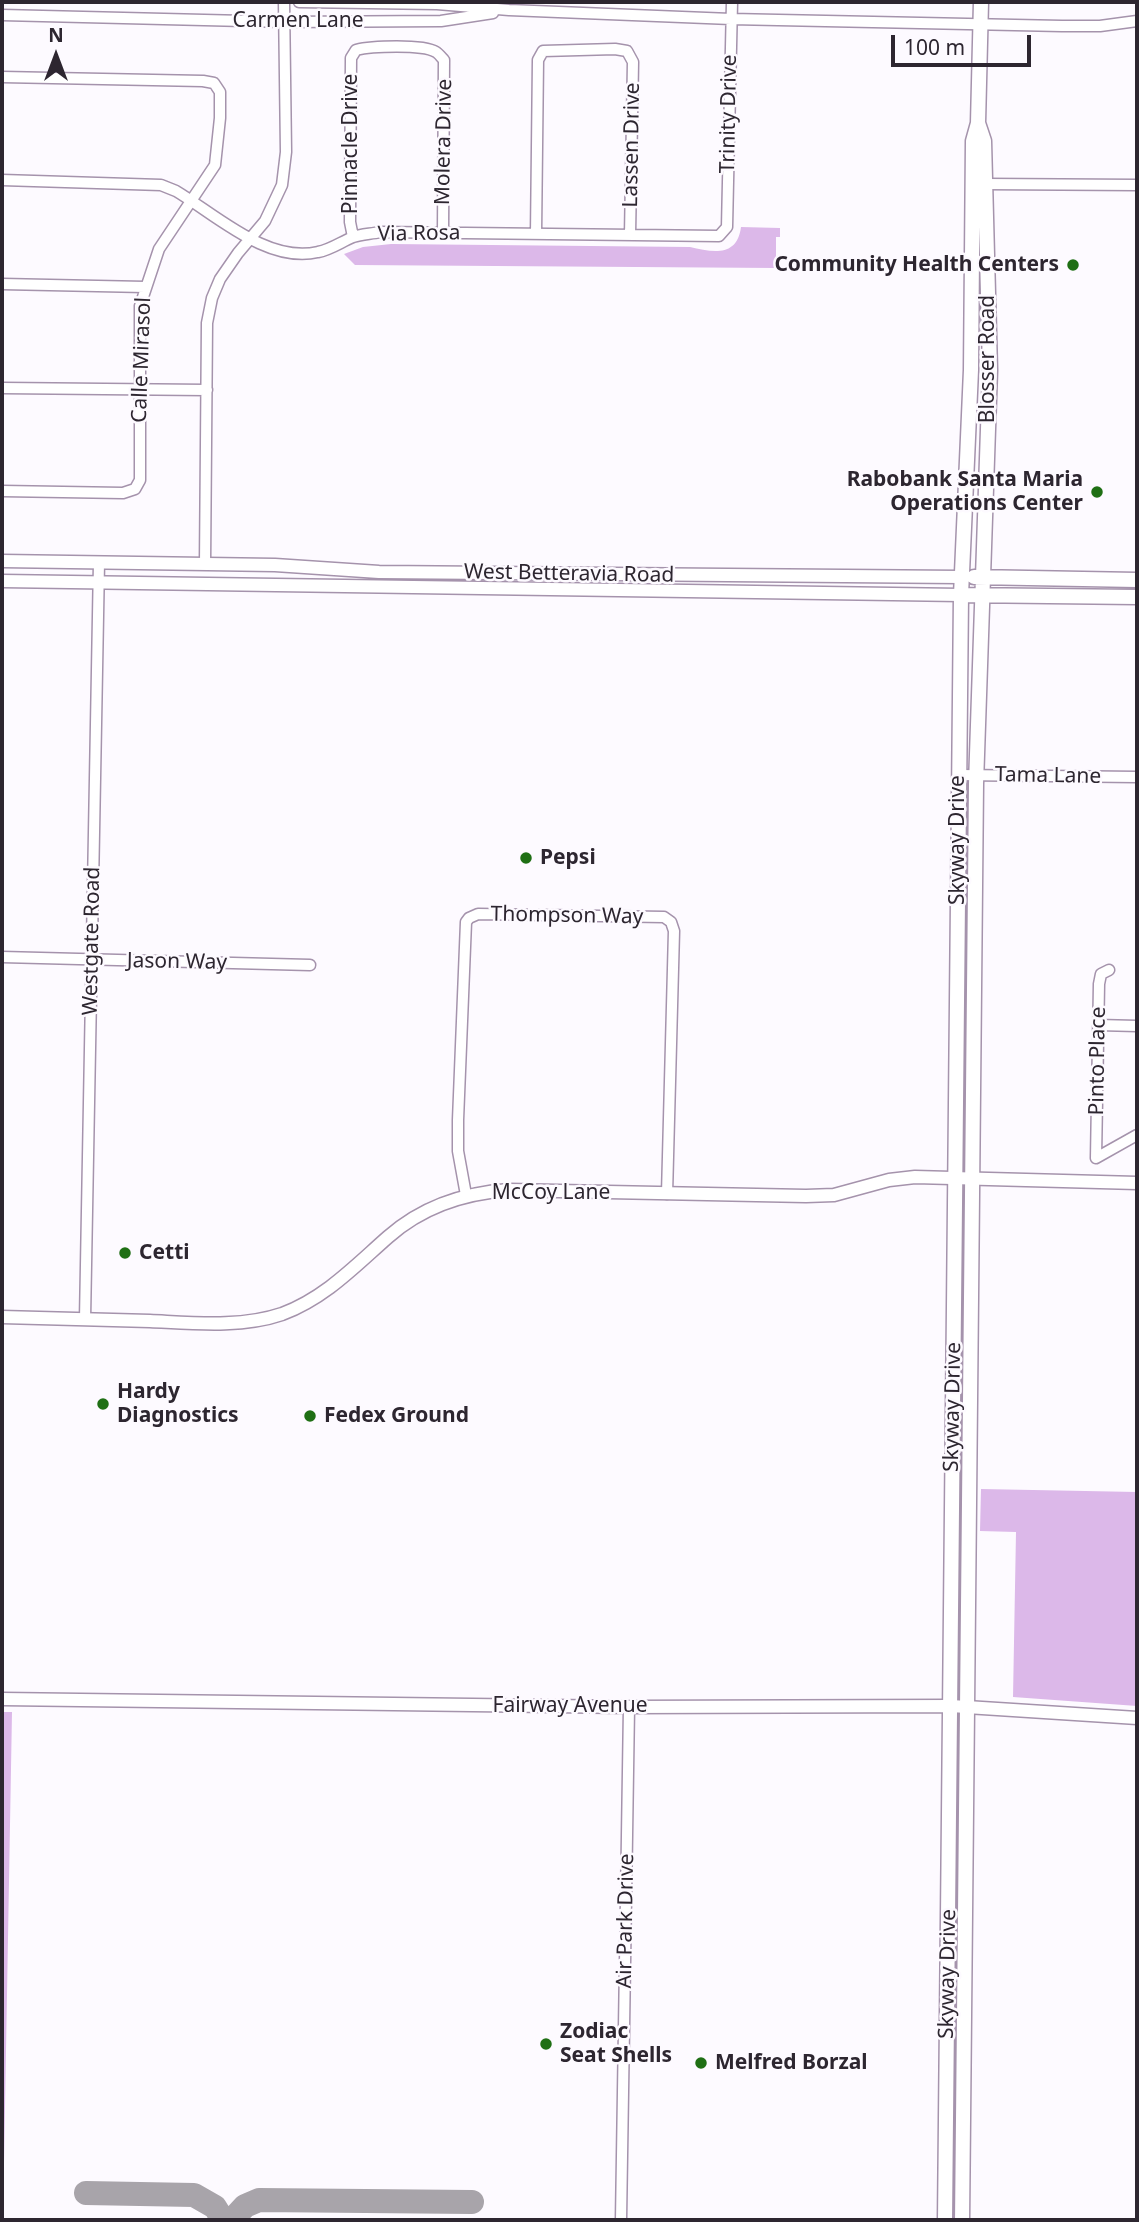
<!DOCTYPE html>
<html>
<head>
<meta charset="utf-8">
<style>
	body { margin:0 }
	#map { position:relative; width:1139px; height:2222px; overflow:hidden; background:#fdfaff; font-family:"Noto Sans",sans-serif }
	canvas { display:block }
	.frame { position:absolute; inset:0; border:4px solid #2d2630; pointer-events:none }
	.north { position:absolute; left:21px; top:21px; width:70px; height:70px; -webkit-text-stroke:5px #fdfaff; paint-order:stroke; rotate:0deg; font-size:19px; font-weight:700; line-height:28px; text-align:center; color:#2d2630 }
	.north::after { content:''; display:block; margin:auto; width:24px; height:32px; background:#2d2630; clip-path:polygon(50% 0,100% 100%,50% 72%,0 100%) }
	.scale { position:absolute; left:891px; top:35px; width:140px; height:32px; box-sizing:border-box; border:4px solid #2d2630; border-top:0; padding-left:9px; font-size:21px; line-height:24px; white-space:nowrap; color:#2d2630; -webkit-text-stroke:5px #fdfaff; paint-order:stroke }
</style>
</head>
<body>
<div id="map">
<canvas width="1139" height="2222"></canvas>
<div class="frame"></div>
<div class="north">N</div>
<div class="scale">100 m</div>
</div>
<script>
const ctx = document.querySelector('canvas').getContext('2d');
ctx.lineJoin = 'round';
function paint(path, color) {
  ctx.fillStyle = color;
  ctx.fill(path, 'evenodd');
}
function stroke(path, color, width, dash) {
  ctx.strokeStyle = color;
  ctx.lineWidth = width;
  ctx.lineCap = dash ? 'butt' : 'round';
  ctx.setLineDash(dash || []);
  ctx.stroke(path);
}
function write(font, color, halo, rows, align = 'center') {
  ctx.font = font + ' "Noto Sans",sans-serif';
  ctx.lineWidth = 5;
  ctx.setLineDash([]);
  ctx.textBaseline = 'middle';
  ctx.strokeStyle = halo;
  ctx.fillStyle = color;
  for (const [text, x, y, turn = 0] of rows) {
    ctx.save();
    ctx.translate(x, y);
    ctx.rotate((+turn || 0) * Math.PI / 180);
    ctx.textAlign = isNaN(turn) ? turn : align;
    if (halo) ctx.strokeText(text, 0, 0);
    ctx.fillText(text, 0, 0);
    ctx.restore();
  }
}
const green = new Path2D(`
	M 741,227 L 780,228 L 780,237 L 776,237 L 776,268 L 355,265 L 344,254 L 363,247 L 391,244 L 690,247 C 712,252 737,258 741,227 Z
	M 981,1489 L 1137,1492 L 1137,1706 L 1013,1697 L 1016,1532 L 980,1531 Z
	M 2,1712 L 12,1712 L 3,2220 L 2,2220 Z`);
const taxiway = new Path2D(`
	M 86,2193 L 194,2195 L 215,2207 L 223,2220
	M 232,2220 L 245,2206 L 259,2200 L 472,2202`);
const minor = new Path2D(`
	M 299,2 L 437,4 L 509,10 L 731,19 L 1062,26 L 1100,26 L 1137,21
	M 2,15 L 285,22 L 441,21 L 493,13
	M 2,77 L 203,81 L 214,83 L 220,92 L 220,118 L 215,165 L 159,249 L 140,306 L 140,480 L 135,489 L 123,493 L 2,491
	M 2,180 L 161,185 L 176,191 C 216,215 268,264 318,252 C 330,250 341,242 353,237 C 361,234 371,234 380,232 L 719,236 L 727,227 L 732,2
	M 985,184 L 1137,185
	M 536,234 L 538,60 L 543,51 L 615,49 L 627,51 L 633,62 L 630,235
	M 353,237 L 350,222 L 351,58 L 356,50 C 371,46 423,44 436,52 C 438,53 443,59 444,60 L 443,233
	M 2,284 L 145,287
	M 2,388 L 207,390
	M 205,564 L 207,323 L 212,298 L 220,279 L 238,253 L 265,221 L 282,185 L 286,152 L 284,2
	M 959,775 L 1137,777
	M 2,957 L 310,965
	M 1098,1025 L 1137,1026
	M 1096,1158 L 1099,984 L 1101,974 L 1109,970
	M 1096,1158 L 1137,1135
	M 466,1195 L 458,1151 L 458,1120 L 466,922 L 469,918 L 478,914 L 664,917 L 671,922 L 674,931 L 667,1194
	M 85,1319 L 99,562
	M 621,2220 L 629,1707`);
const tertiary = new Path2D(`
	M 2,561 L 275,565 L 379,572 L 961,577
	M 2,581 L 961,595
	M 2,1317 C 51,1318 101,1320 150,1321 C 193,1323 241,1328 282,1314 C 325,1298 355,1266 388,1237 C 423,1206 464,1193 509,1190 L 806,1196 L 834,1195 L 889,1180 L 915,1177 L 1137,1183
	M 2,1699 L 629,1707 L 951,1706 L 1137,1718`);
const secondary = new Path2D(`
	M 974,577 L 1137,580
	M 961,595 L 1137,597
	M 945,2220 L 961,595 L 971,370 L 973,141 L 978,123 L 981,2
	M 962,2220 L 976,784 L 990,370 L 984,141 L 978,123`);
const markers = [
	[1073,265,7,"#1f6f14"],
	[1097,492,7,"#1f6f14"],
	[526,858,7,"#1f6f14"],
	[125,1253,7,"#1f6f14"],
	[103,1404,7,"#1f6f14"],
	[310,1416,7,"#1f6f14"],
	[546,2044,7,"#1f6f14"],
	[701,2063,7,"#1f6f14"]
];
const streetNames = [
	["Carmen Lane",298,21],
	["Trinity Drive",729,114,-89],
	["Molera Drive",444,142,-89],
	["Pinnacle Drive",351,144,-90],
	["Lassen Drive",632,145,-89],
	["Via Rosa",419,234,-1],
	["Blosser Road",988,359,-90],
	["Calle Mirasol",142,360,-88],
	["West Betteravia Road",569,574,1],
	["Tama Lane",1048,776,1],
	["Skyway Drive",958,840,-90],
	["Thompson Way",567,916,1],
	["Westgate Road",92,941,-89],
	["Jason Way",177,962,1],
	["Pinto Place",1098,1061,-89],
	["McCoy Lane",551,1193],
	["Skyway Drive",953,1407,-89],
	["Fairway Avenue",570,1706],
	["Air Park Drive",626,1921,-89],
	["Skyway Drive",948,1974,-89]
];
const poiNames = [
	["Community Health Centers",1059,265,"right"],
	["Rabobank Santa Maria",1083,480,"right"],
	["Operations Center",1083,504,"right"],
	["Pepsi",540,858],
	["Cetti",139,1253],
	["Hardy",117,1392],
	["Diagnostics",117,1416],
	["Fedex Ground",324,1416],
	["Zodiac",560,2032],
	["Seat Shells",560,2056],
	["Melfred Borzal",715,2063]
];
paint(green, '#dcb8e9');
stroke(taxiway, '#a8a4aa', 24);
stroke(minor, '#a593ac', 13);
stroke(tertiary, '#a593ac', 15);
stroke(secondary, '#a593ac', 17);
stroke(minor, '#fff', 10);
stroke(tertiary, '#fff', 12);
stroke(secondary, '#fff', 14);
for (const [x, y, r, color] of markers) {
  const dot = new Path2D();
  dot.arc(x, y, r, 0, 2 * Math.PI);
  ctx.fillStyle = color;
  ctx.fill(dot);
  stroke(dot, '#fdfaff', 2.5);
}
write('21px', '#2d2630', '#fdfaff', streetNames);
write('bold 21px', '#2d2630', '#fdfaff', poiNames, 'left');
</script>
</body>
</html>
